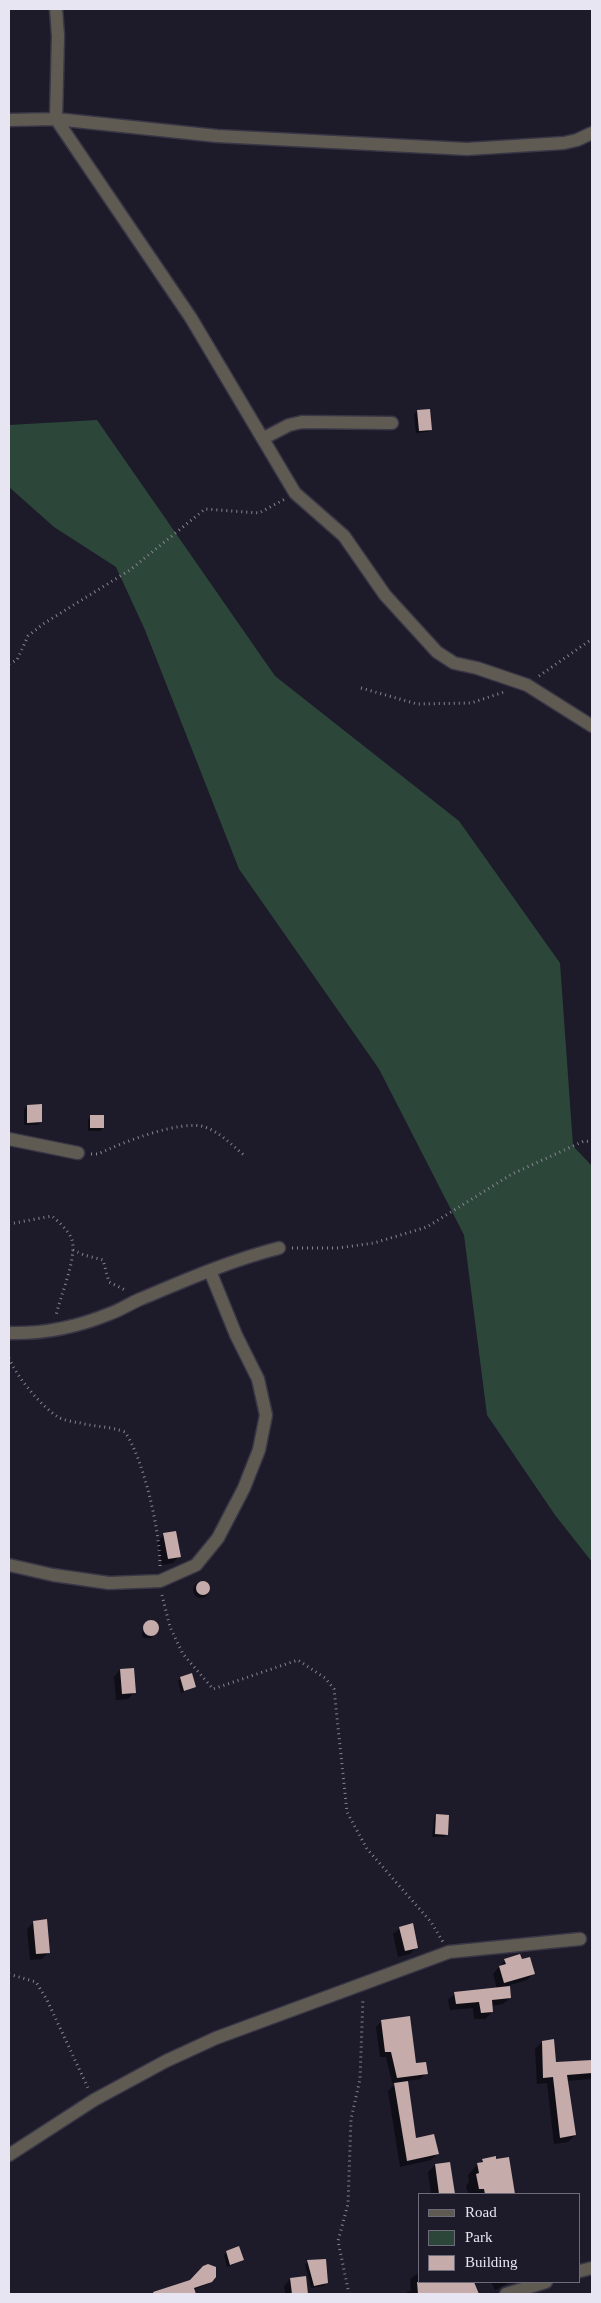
<!DOCTYPE html>
<html>
<head>
<meta charset="utf-8">
<style>
	body { margin:0 }
	#map { position:relative; width:601px; height:2303px; overflow:hidden; background:#1d1a2a; font-family:"Times New Roman",serif }
	canvas { display:block }
	.frame { position:absolute; inset:0; border:10px solid #e7e5f1; pointer-events:none }
	.legend { position:absolute; left:418px; top:2193px; width:162px; height:90px; box-sizing:border-box; background:#1d1a2a; border:1px solid #6e6b7a; margin:0; padding:6px 9px; list-style:none; font-size:15px; color:#e7e5f1 }
	.legend li { display:flex; align-items:center; gap:10px; height:25px }
	.legend b { width:25px; border:1px solid #6e6b7a }
</style>
</head>
<body>
<div id="map">
<canvas width="601" height="2303"></canvas>
<div class="frame"></div>
<ul class="legend">
<li><b style="height:6px;background:#5f5b53"></b>Road</li>
<li><b style="height:14px;background:#2c4739"></b>Park</li>
<li><b style="height:14px;background:#c5aba9"></b>Building</li>
</ul>
</div>
<script>
const ctx = document.querySelector('canvas').getContext('2d');
ctx.lineJoin = 'round';
function paint(path, color) {
  ctx.fillStyle = color;
  ctx.fill(path, 'evenodd');
}
function stroke(path, color, width, dash) {
  ctx.strokeStyle = color;
  ctx.lineWidth = width;
  ctx.lineCap = dash ? 'butt' : 'round';
  ctx.setLineDash(dash || []);
  ctx.stroke(path);
}
const green = new Path2D(`
	M 97,420 L 275,676 L 459,821 L 560,963 L 573,1146 L 592,1166 L 592,1562 L 555,1515 L 487,1415 L 464,1235 L 379,1069 L 239,869 L 145,630 L 116,567 L 54,527 L 9,487 L 9,425 Z`);
const shadow = new Path2D(`
	M 418,411 L 431,429 L 428,432 L 416,433 L 414,414 Z
	M 27,1106 L 41,1122 L 38,1125 L 24,1125 L 24,1109 Z
	M 91,1116 L 103,1128 L 100,1131 L 88,1131 L 88,1120 Z
	M 164,1535 L 179,1556 L 173,1563 L 162,1565 L 157,1541 Z
	M193 1590a8 8 0 1 1 16 0a8 8 0 1 1-16 0Z
	M 156,1623 L 158,1628 L 155,1634 L 151,1638 L 144,1638 L 142,1635 L 143,1627 L 147,1624 Z
	M 120,1670 L 135,1692 L 128,1699 L 116,1700 L 114,1677 Z
	M 181,1678 L 194,1687 L 181,1693 L 178,1681 Z
	M 437,1815 L 447,1834 L 444,1837 L 432,1837 L 434,1818 Z
	M 34,1922 L 49,1952 L 42,1959 L 30,1960 L 27,1929 Z
	M 400,1928 L 417,1947 L 410,1954 L 398,1957 L 393,1934 Z
	M 505,1960 L 521,1961 L 534,1973 L 527,1980 L 503,1987 L 510,1998 L 503,2004 L 491,2006 L 492,2012 L 485,2019 L 474,2019 L 473,2008 L 450,2010 L 448,2000 L 455,1993 L 497,1989 L 493,1974 Z
	M 382,2021 L 415,2064 L 426,2073 L 420,2079 L 407,2081 L 415,2139 L 438,2153 L 431,2160 L 400,2167 L 388,2091 L 396,2083 L 392,2083 L 386,2057 L 380,2057 L 376,2027 Z
	M 542,2042 L 555,2064 L 592,2061 L 592,2076 L 590,2079 L 566,2081 L 575,2135 L 568,2142 L 554,2144 L 547,2083 L 537,2084 L 535,2049 Z
	M 508,2158 L 514,2194 L 468,2194 L 466,2186 L 469,2182 L 468,2175 L 478,2164 L 483,2160 Z
	M 449,2163 L 453,2194 L 431,2194 L 428,2172 L 435,2165 Z
	M 227,2252 L 243,2260 L 227,2267 L 224,2255 Z
	M 308,2262 L 326,2283 L 323,2286 L 311,2288 L 305,2265 Z
	M 420,2272 L 420,2282 L 473,2282 L 477,2292 L 475,2294 L 402,2294 L 411,2291 L 410,2279 Z
	M 215,2277 L 208,2284 L 193,2290 L 195,2294 L 178,2294 Z
	M 304,2277 L 307,2294 L 285,2294 L 284,2286 L 290,2279 Z
	M 491,2282 L 510,2282 L 495,2290 Z`);
const building = new Path2D(`
	M 430,409 L 432,430 L 419,431 L 417,410 Z
	M 42,1104 L 42,1122 L 27,1123 L 27,1105 Z
	M 90,1115 L 104,1115 L 104,1128 L 90,1128 Z
	M 176,1531 L 181,1557 L 168,1559 L 163,1533 Z
	M196 1588a7 7 0 1 1 14 0a7 7 0 1 1-14 0Z
	M143 1628a8 8 0 1 1 16 0a8 8 0 1 1-16 0Z
	M 134,1668 L 136,1693 L 122,1694 L 120,1669 Z
	M 192,1673 L 196,1687 L 184,1691 L 180,1677 Z
	M 436,1814 L 449,1815 L 448,1835 L 435,1834 Z
	M 47,1919 L 50,1953 L 36,1954 L 33,1921 Z
	M 413,1923 L 418,1948 L 405,1951 L 399,1927 Z
	M 520,1954 L 522,1959 L 530,1957 L 535,1974 L 504,1983 L 499,1966 L 506,1964 L 504,1959 Z
	M 510,1986 L 511,1998 L 492,2000 L 493,2012 L 481,2013 L 479,2002 L 456,2004 L 454,1992 Z
	M 410,2016 L 416,2063 L 426,2062 L 428,2074 L 397,2078 L 391,2052 L 385,2052 L 381,2020 Z
	M 554,2039 L 556,2062 L 592,2060 L 592,2073 L 567,2075 L 576,2135 L 560,2138 L 553,2077 L 543,2078 L 542,2041 Z
	M 408,2081 L 416,2138 L 434,2134 L 439,2154 L 407,2161 L 394,2083 Z
	M 496,2156 L 496,2159 L 509,2157 L 515,2194 L 485,2194 L 484,2189 L 479,2189 L 476,2174 L 479,2173 L 477,2163 L 483,2162 L 482,2159 Z
	M 450,2162 L 455,2194 L 439,2194 L 435,2164 Z
	M 239,2246 L 244,2260 L 230,2265 L 226,2251 Z
	M 326,2259 L 328,2283 L 314,2286 L 307,2260 Z
	M 208,2264 L 216,2267 L 216,2277 L 212,2282 L 194,2288 L 196,2294 L 154,2294 L 153,2292 L 190,2280 L 203,2266 Z
	M 306,2276 L 308,2294 L 292,2294 L 290,2278 Z
	M 417,2282 L 474,2282 L 479,2294 L 418,2294 Z`);
const path = new Path2D(`
	M 9,664 L 17,660 L 28,636 L 43,624 L 130,570 L 205,509 L 259,513 L 285,499
	M 539,676 L 592,639
	M 361,688 L 417,704 L 471,703 L 504,692
	M 91,1154 L 98,1154 C 121,1143 181,1119 205,1127 C 221,1133 233,1146 246,1157
	M 9,1224 L 52,1216 C 59,1222 69,1231 72,1240 C 77,1259 60,1296 56,1316
	M 292,1248 L 338,1248 L 374,1243 L 427,1227 L 512,1174 L 584,1141 L 592,1142
	M 73,1250 L 84,1255 L 103,1260 L 109,1282 L 127,1291
	M 9,1358 C 16,1376 41,1406 58,1417 C 63,1420 73,1422 80,1423 C 95,1427 109,1426 125,1432 C 144,1460 160,1531 160,1566
	M 162,1595 L 170,1627 L 183,1654 L 213,1689 L 298,1660 L 325,1678 L 334,1689 L 347,1812 L 367,1849 L 431,1922 L 443,1942
	M 9,1974 L 36,1982 L 47,2000 L 88,2088
	M 349,2294 L 338,2241 L 348,2204 L 351,2119 L 360,2079 L 363,1998`);
const street = new Path2D(`
	M 56,9 L 58,36 L 56,119 L 191,318 L 295,493 L 344,536 L 385,595 L 437,652 L 454,663 L 477,668 L 527,685 L 592,726
	M 9,120 L 56,119 L 217,136 L 467,149 L 564,143 L 577,140 L 592,133
	M 264,438 L 289,425 L 302,422 L 392,423
	M 9,1139 L 78,1153
	M 9,1333 C 43,1334 77,1327 109,1314 C 121,1310 132,1302 143,1298 C 188,1279 232,1260 279,1248
	M 9,1565 L 53,1575 L 109,1583 L 160,1581 L 196,1565 L 218,1538 L 244,1488 L 259,1450 L 266,1415 L 258,1379 L 236,1335 L 210,1271
	M 9,2155 L 94,2100 L 166,2061 L 216,2038 L 449,1952 L 580,1939
	M 580,2271 L 592,2268
	M 506,2294 L 546,2282`);
paint(green, '#2c4739');
paint(shadow, '#0007');
paint(building, '#c5aba9');
stroke(street, '#393646', 15);
stroke(path, '#868492', 3, [1, 4]);
stroke(street, '#5f5b53', 12);
</script>
</body>
</html>
